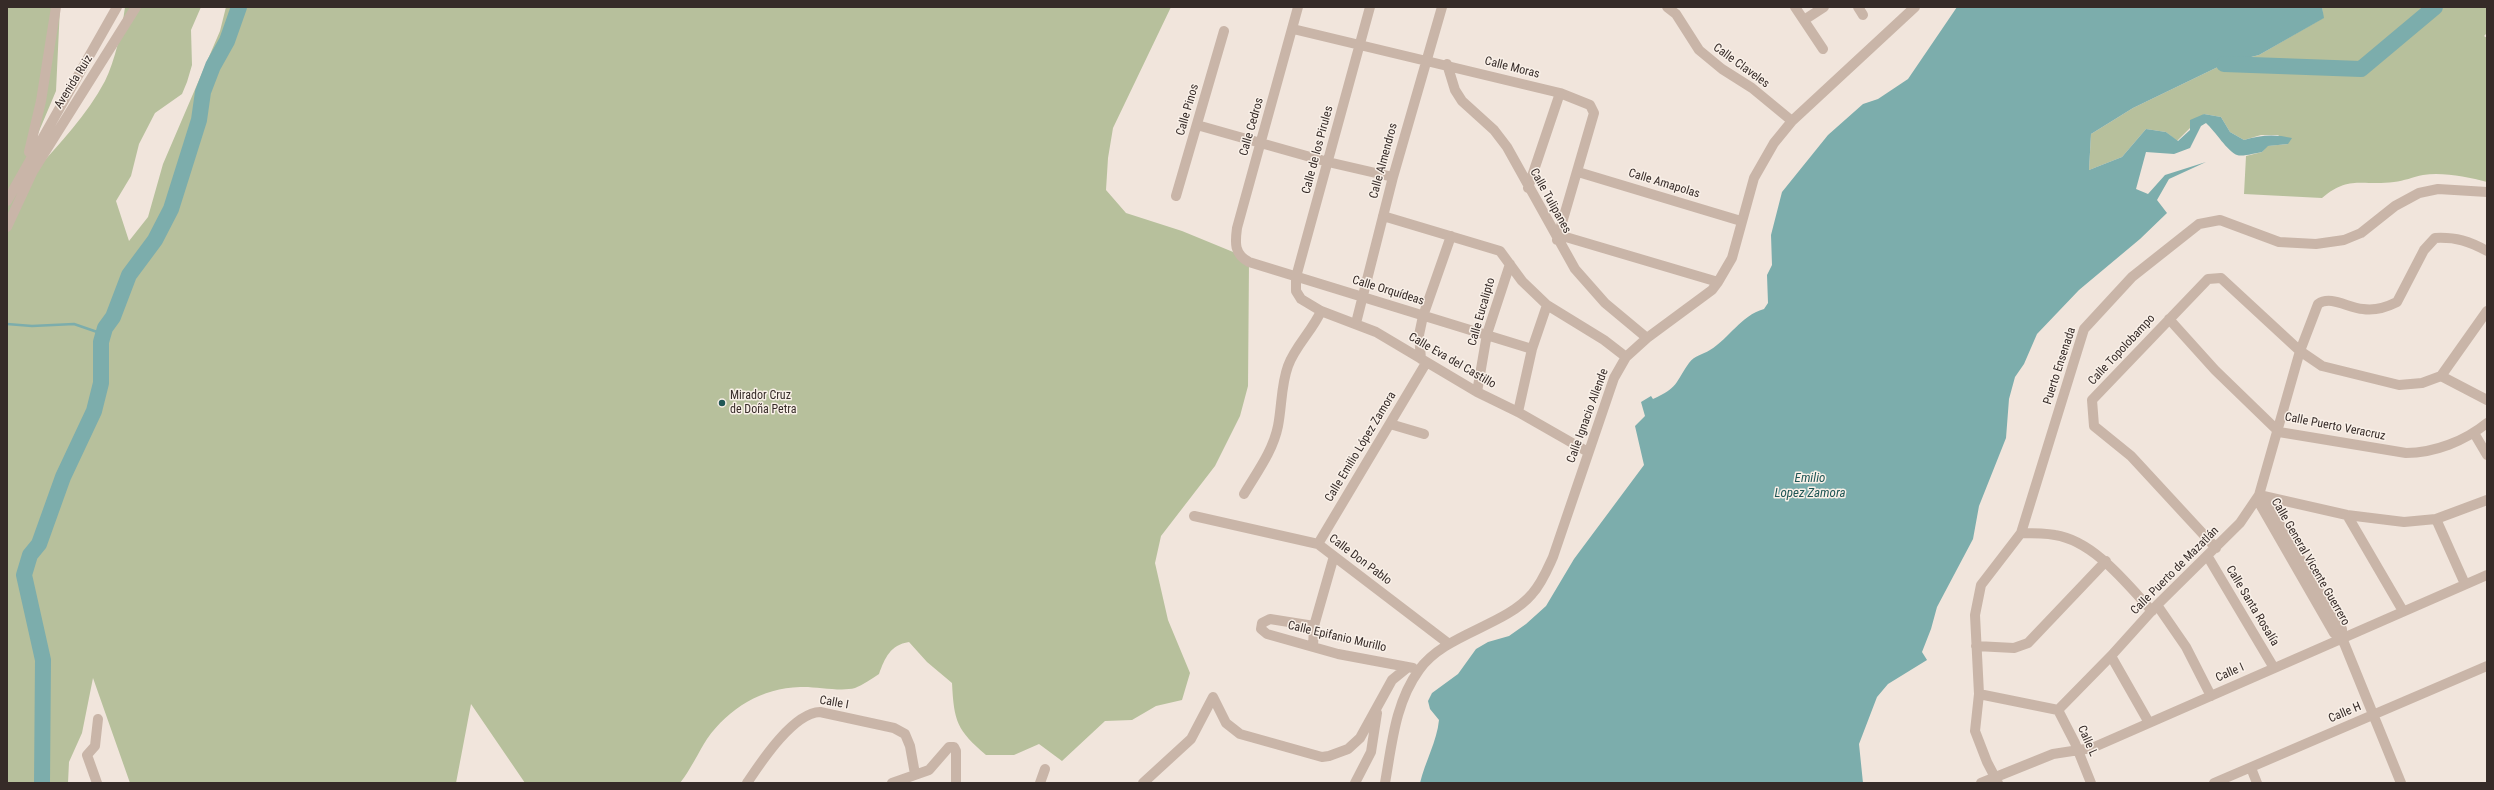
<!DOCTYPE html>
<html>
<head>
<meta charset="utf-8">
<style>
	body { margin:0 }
	#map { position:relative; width:2494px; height:790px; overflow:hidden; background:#f1e5dc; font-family:"Roboto Condensed",sans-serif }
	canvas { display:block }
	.frame { position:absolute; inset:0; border:8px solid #362b28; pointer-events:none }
</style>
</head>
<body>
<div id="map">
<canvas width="2494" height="790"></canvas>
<div class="frame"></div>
</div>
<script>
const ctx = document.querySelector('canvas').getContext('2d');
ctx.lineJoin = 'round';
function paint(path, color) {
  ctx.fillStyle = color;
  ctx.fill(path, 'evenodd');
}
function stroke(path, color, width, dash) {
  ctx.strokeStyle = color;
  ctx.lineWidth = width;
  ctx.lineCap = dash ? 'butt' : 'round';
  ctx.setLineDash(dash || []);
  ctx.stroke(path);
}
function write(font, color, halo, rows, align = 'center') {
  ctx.font = font + ' "Roboto Condensed",sans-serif';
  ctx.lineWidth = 3;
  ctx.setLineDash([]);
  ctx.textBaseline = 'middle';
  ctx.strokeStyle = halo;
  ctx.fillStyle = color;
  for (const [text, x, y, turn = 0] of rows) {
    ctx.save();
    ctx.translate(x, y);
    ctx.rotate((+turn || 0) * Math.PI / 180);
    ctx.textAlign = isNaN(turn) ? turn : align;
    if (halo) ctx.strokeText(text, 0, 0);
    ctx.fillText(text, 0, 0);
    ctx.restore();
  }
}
const green = new Path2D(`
	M 7,7 L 60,7 L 56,91 L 34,143 L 35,171 C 60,143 87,115 105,81 C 115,61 122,29 125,7 L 201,7 L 191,30 L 192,65 L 187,82 L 182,94 L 155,113 L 139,144 L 131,176 L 116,201 L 129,241 L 148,217 L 163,164 L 220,31 L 226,7 L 1171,7 L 1113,128 L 1108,158 L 1106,190 L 1126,213 L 1182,231 L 1238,254 L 1249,262 L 1248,386 L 1240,416 L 1215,466 L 1161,536 L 1155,563 L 1168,620 L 1190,673 L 1182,700 L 1156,706 L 1132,720 L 1105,721 L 1062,761 L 1039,744 L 1014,755 L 986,755 C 957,730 954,722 952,683 L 927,662 L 909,642 C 890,645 885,658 879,674 C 871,679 863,685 855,688 C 840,692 815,686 800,687 C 762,688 729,708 707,739 C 698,753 691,769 680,783 L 525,783 L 471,704 L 456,783 L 130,783 L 93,678 L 82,733 L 69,762 L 68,783 L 7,783 Z
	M 2322,7 L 2487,7 L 2487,33 L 2484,36 L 2487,38 L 2487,182 C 2468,177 2443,172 2423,175 C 2413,177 2404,181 2394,182 C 2362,186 2349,175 2322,198 L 2244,194 L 2246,156 L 2262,152 L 2267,146 L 2288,144 L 2278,135 L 2261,135 L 2244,140 L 2230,132 L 2221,117 L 2204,114 L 2177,141 L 2166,132 L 2146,129 L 2122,157 L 2089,170 L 2091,134 L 2133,108 L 2224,64 L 2259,55 L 2323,18 Z`);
const water = new Path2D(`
	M 1957,7 L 2322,7 L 2324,18 L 2259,55 L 2224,64 L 2133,108 L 2091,134 L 2089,170 L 2122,157 L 2146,129 L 2166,132 L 2178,141 L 2190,130 L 2190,120 L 2204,114 L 2221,117 L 2230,132 L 2244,140 C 2261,135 2274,134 2292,138 L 2288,144 L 2268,146 L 2262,152 C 2255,153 2243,157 2237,155 C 2228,152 2215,131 2206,123 L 2201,126 L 2190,148 L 2174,154 L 2146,152 L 2136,189 L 2148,194 L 2165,175 L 2206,162 L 2169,179 L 2157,200 L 2167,213 L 2140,239 L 2079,290 L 2037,334 L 2024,364 L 2015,377 L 2009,399 L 2006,438 L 1979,506 L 1973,539 L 1937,607 L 1931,629 L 1922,652 L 1927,660 L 1888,684 L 1877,697 L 1859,744 L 1863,783 L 1420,783 C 1425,762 1437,741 1439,720 L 1430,709 L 1428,701 L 1432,693 L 1458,674 L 1476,649 L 1488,642 L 1509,636 L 1526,624 L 1546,606 L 1574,559 L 1644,465 L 1635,426 L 1645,416 L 1641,402 L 1651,396 L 1653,399 C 1678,388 1675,383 1689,363 C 1695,355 1702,355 1710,350 C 1730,338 1740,316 1764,309 L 1768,303 L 1767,275 L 1772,265 L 1771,235 L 1782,192 L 1828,135 L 1863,104 L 1878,99 L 1908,79 Z`);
const stream = new Path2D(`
	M 7,324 L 32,326 L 74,324 L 103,334`);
const river = new Path2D(`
	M 2224,64 L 2361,69 L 2435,7
	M 42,783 L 43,660 L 24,575 L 30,555 L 39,544 L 63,477 L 94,411 L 101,383 L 101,342 L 105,328 L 113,317 L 129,275 L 155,240 L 171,209 L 199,120 L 203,92 L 213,66 L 227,41 L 239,7`);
const minor = new Path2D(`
	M 1298,7 L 1237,228 C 1235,243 1234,254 1249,262 L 1532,349
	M 1370,7 L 1296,277 L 1296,291 L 1301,299 L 1321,311 L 1376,332 L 1477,392 L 1518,412 L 1588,452
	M 1667,7 L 1676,14 L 1699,50 L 1722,69 L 1752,88 L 1792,121
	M 1795,7 L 1823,49
	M 1858,7 L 1863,15
	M 1804,20 L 1824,7
	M 1293,29 L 1560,93 L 1590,105 L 1594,113 L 1557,240
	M 1447,64 L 1455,90 L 1462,101 L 1494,130 L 1507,147 L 1575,269 L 1605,303 L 1647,338
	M 1197,125 L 1328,162 L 1393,177
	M 29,152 L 41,101 L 56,7
	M 1578,172 L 1741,221
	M 1528,188 L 1560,93
	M 1176,196 L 1224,31
	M 7,201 L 117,7
	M 1383,216 L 1500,251 L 1522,281 L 1547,305 L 1604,340 L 1626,357
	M 7,227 L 33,171 L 136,7
	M 1559,235 L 1718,282
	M 2169,319 L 2215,370 L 2279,432 L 2406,453 C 2434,453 2465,441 2487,423
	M 1356,323 L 1393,177 L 1442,7
	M 1421,359 L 1419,335 L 1423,316 L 1451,236
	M 2441,376 L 2487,400
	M 1477,392 L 1487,334 L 1510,264
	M 1518,412 L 1532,349 L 1547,305
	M 1390,424 L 1424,434
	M 2474,433 L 2487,455
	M 1244,494 C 1257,472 1273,451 1278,426 C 1282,405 1281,385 1288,366 C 1295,346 1313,330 1321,311
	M 2259,495 L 2267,503 L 2342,629 L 2342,638 L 2401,783
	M 2259,495 L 2347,515 L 2404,522 L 2436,519 L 2487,500
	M 2259,495 L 2261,506 L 2334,633 L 2342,638
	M 2347,515 L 2403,611
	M 1194,516 L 1318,544 L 1449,644
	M 2436,519 L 2465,584
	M 2021,533 C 2033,533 2044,533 2055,535 C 2094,541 2127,584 2152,611
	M 1318,544 L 1426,363
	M 2216,548 L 2131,456 L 2094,426 L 2092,400 L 2208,279 L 2221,278 L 2300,351 L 2322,366 L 2399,385 L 2422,383 L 2441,376 L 2487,311
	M 2208,557 L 2274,668
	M 2157,605 L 2186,647 L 2211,696
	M 1314,626 L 1270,619 L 1262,623 L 1261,629 L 1267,634 L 1338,654 L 1413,668
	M 1976,646 L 2014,648 L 2028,643 L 2106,561
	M 1313,647 L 1314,626 L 1334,556
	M 2111,656 L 2148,721
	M 1979,694 L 2058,710
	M 2058,710 L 2111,656 L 2157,605 L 2240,523 L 2259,495 L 2300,351 L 2318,304 C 2331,295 2348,308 2363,309 C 2375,311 2387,307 2397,302 L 2424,250 L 2435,238 C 2456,237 2469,241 2487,251
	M 2058,710 L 2075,743 L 2091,783
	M 2251,768 L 2257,783
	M 97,783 L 87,755 L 95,746 L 98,719
	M 747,783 C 761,762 793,713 820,712 L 894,728 L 905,734 L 910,746 L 915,774
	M 892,783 L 929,770 L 949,747 L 954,747 L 956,751 L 956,783
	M 1040,783 L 1045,769
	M 1143,783 L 1191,739 L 1213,697 L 1226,723 L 1240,734 L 1322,757 L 1329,756 L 1348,749 L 1360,738 L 1392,680 L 1408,667
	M 1355,783 L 1371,752 L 1377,713
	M 1385,783 C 1392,744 1395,703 1419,670 C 1444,634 1505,626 1532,594 C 1542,583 1547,570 1553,557 L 1614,378 L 1626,357 L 1647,338 L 1712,290 L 1718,282 L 1732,258 L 1754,178 L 1774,143 L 1792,121 L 1915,7
	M 1981,783 L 2053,754 L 2092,748 L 2487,575
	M 1998,783 L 1987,762 L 1975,731 L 1979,694 L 1975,615 L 1981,585 L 2021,533 L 2084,329 L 2132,277 L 2199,224 L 2220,220 L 2279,242 L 2316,244 L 2344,240 L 2361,233 L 2395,206 L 2419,193 L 2438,189 L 2487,192
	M 2214,783 L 2487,666`);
const markers = [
	[722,403,4,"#1f5655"]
];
const streetNames = [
	["Calle Claveles",1741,66,36],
	["Calle Moras",1512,68,14],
	["Avenida Ruiz",74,82,-58],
	["Calle Pinos",1188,110,-74],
	["Calle Cedros",1252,127,-74],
	["Calle de los Pirules",1318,150,-75],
	["Calle Almendros",1384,161,-75],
	["Calle Amapolas",1664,184,17],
	["Calle Tulipanes",1550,201,61],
	["Calle Orquídeas",1388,291,17],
	["Calle Eucalipto",1482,312,-74],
	["Calle Topolobampo",2122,350,-47],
	["Calle Eva del Castillo",1452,361,30],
	["Puerto Ensenada",2060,366,-72],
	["Calle Ignacio Allende",1588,416,-70],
	["Calle Puerto Veracruz",2335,427,11],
	["Calle Emilio López Zamora",1361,447,-59],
	["Calle Don Pablo",1360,560,37],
	["Calle General Vicente Guerrero",2310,562,60],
	["Calle Puerto de Mazatlán",2175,571,-45],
	["Calle Santa Rosalía",2252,606,59],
	["Calle Epifanio Murillo",1337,637,13],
	["Calle I",2230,673,-24],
	["Calle I",834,703,10],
	["Calle H",2345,713,-23],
	["Calle L",2087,741,66]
];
const poiNames = [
	["Mirador Cruz",730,396],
	["de Doña Petra",730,410]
];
const waterNames = [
	["Emilio",1810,479],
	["Lopez Zamora",1810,494]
];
paint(green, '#b7c09c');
paint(water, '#7cadac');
stroke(stream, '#7cadac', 2.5);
stroke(river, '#7cadac', 16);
stroke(minor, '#c9b5a8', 10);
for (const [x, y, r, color] of markers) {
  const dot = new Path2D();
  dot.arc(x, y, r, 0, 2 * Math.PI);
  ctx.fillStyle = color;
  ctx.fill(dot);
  stroke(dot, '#f9f0e8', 1.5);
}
write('12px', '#362b28', '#f9f0e8', streetNames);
write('12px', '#362b28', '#f9f0e8', poiNames, 'left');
write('italic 13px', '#1f5655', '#f9f0e8', waterNames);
</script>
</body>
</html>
